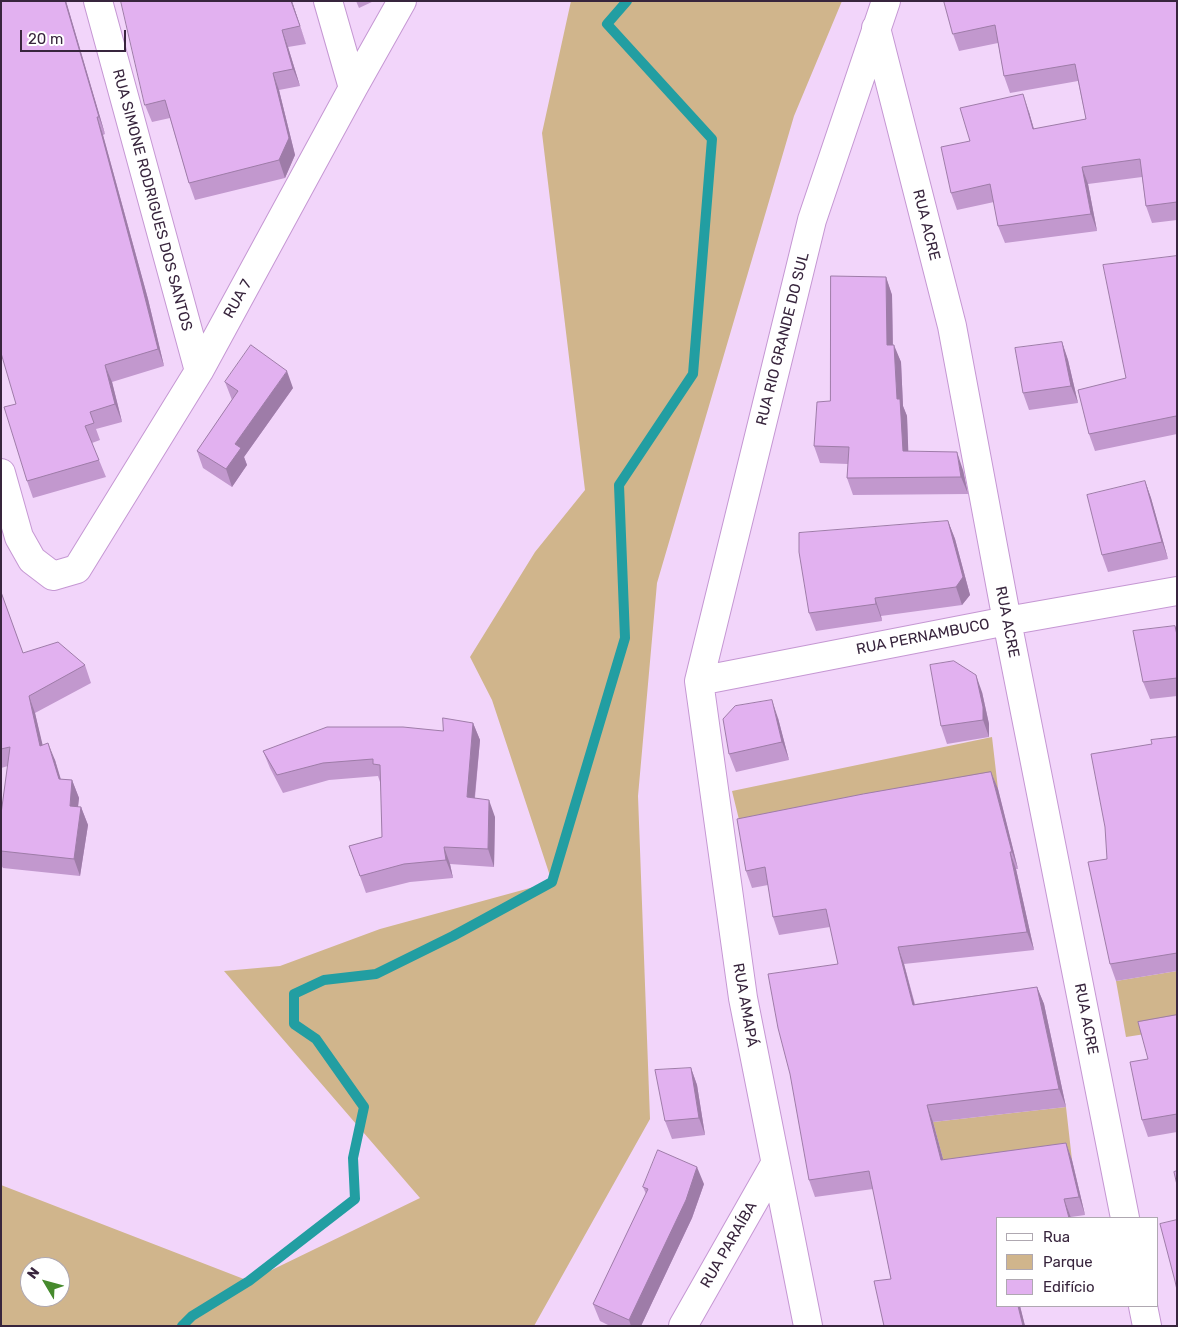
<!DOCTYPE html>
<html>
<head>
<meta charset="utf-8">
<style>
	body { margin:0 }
	#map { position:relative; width:1178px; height:1327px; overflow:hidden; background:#f2d5fa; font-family:Rubik,sans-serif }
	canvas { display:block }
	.frame { position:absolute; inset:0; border:2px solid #38253d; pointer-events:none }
	.legend { position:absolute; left:996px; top:1217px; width:162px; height:90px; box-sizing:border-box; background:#fff; border:1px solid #afa8b1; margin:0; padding:6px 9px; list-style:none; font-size:15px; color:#38253d }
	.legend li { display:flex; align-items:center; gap:10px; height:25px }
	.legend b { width:25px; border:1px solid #afa8b1 }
	.north { position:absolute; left:20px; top:1257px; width:50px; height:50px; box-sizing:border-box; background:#fff; border:1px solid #afa8b1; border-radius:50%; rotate:307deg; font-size:14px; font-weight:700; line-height:20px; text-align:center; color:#38253d }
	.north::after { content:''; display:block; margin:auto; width:18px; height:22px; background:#468a2d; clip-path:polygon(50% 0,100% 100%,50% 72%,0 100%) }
	.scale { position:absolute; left:20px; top:30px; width:106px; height:22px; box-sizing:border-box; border:2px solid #38253d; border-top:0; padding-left:6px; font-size:15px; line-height:18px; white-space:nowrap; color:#38253d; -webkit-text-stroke:4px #fff; paint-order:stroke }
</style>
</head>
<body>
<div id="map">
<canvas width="1178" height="1327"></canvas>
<div class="frame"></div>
<ul class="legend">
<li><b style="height:6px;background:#fff"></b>Rua</li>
<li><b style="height:14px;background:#d0b58c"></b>Parque</li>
<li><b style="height:14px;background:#e2b1f0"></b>Edifício</li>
</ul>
<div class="north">N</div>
<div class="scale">20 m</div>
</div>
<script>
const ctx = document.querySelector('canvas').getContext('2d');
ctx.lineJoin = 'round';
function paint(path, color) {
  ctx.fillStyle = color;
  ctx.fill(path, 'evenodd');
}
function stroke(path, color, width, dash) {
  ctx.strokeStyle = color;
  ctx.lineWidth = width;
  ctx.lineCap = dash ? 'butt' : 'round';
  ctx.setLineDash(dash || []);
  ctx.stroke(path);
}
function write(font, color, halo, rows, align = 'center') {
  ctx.font = font + ' Rubik,sans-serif';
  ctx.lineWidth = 5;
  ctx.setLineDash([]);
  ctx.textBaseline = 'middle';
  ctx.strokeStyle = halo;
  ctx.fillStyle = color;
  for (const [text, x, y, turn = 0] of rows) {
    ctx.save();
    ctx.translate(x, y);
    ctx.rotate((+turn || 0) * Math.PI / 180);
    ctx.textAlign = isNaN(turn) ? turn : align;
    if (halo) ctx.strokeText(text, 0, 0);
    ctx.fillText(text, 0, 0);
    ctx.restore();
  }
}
const green = new Path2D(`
	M 571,1 L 842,1 L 794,116 L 657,583 L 638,796 L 650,1119 L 534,1326 L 1,1326 L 1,1185 L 249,1281 L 420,1198 L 224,971 L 280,966 L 380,929 L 552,882 L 492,700 L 470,657 L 535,552 L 585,490 L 542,133 ZM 30,1267 L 60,1267 L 60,1297 L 30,1297 Z
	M 992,737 L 998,789 L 743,836 L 732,791 Z
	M 1177,971 L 1177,1029 L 1126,1037 L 1116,981 Z
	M 1066,1107 L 1072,1160 L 948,1177 L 933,1122 Z`);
const stream = new Path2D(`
	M 182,1326 L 192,1316 L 249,1281 L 355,1199 L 353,1158 L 364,1107 L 316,1039 L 294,1024 L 294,994 L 324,980 L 376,974 L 453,936 L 552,882 L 625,638 L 619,485 L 693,374 L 712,139 L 607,24 L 627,1`);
const minor = new Path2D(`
	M 98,1 L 199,371
	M 328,1 L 353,88
	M 876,28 L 952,326 L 1007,621 L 1125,1218
	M 1,473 L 19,537 L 32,560 L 53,576 L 77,569 L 199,371 L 353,88 L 402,1
	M 699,681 L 1007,621 L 1177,591
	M 1143,1306 L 1147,1326
	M 683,1326 L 775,1164
	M 808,1326 L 743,998 L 699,681 L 812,220 L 886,1`);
const wall = new Path2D(`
	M 1,1 L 66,1 L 105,134 L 103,135 L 148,299 L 164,366 L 112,382 L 122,422 L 96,429 L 100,440 L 92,443 L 106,477 L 33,498 L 27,481 L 16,404 Z
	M 292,1 L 306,44 L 288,47 L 300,86 L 279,90 L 295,155 L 285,178 L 195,200 L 189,183 L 170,118 L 152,122 L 145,105 Z
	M 356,1 L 374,1 L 359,8 Z
	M 944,1 L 1177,1 L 1177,220 L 1152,223 L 1146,206 L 1142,177 L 1088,184 L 1097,231 L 1005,243 L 998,226 L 994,202 L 957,210 L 951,193 L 970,141 L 1029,112 L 1034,129 L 1086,119 L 1078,81 L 1010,93 L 1004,76 L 998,43 L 959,51 L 953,34 Z
	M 1177,256 L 1177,434 L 1095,451 L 1089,434 L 1126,378 Z
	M 886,277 L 892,295 L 893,345 L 901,362 L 903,406 L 907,416 L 908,451 L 963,470 L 968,494 L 853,495 L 847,478 L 848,464 L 820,463 L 814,446 L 830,401 Z
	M 1062,342 L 1068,360 L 1078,403 L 1029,410 L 1023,393 Z
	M 225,382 L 293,388 L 244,457 L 247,465 L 232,487 L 203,468 L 197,451 L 232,400 Z
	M 1145,481 L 1151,498 L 1168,559 L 1108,572 L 1102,555 Z
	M 948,521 L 955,539 L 970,595 L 962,605 L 881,616 L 882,621 L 816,631 L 809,613 Z
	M 1,592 L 23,653 L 85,665 L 91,683 L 35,713 L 42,745 L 55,760 L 60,779 L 72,780 L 79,798 L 78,807 L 81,807 L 88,825 L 80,876 L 3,868 L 1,865 L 1,814 L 8,766 L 1,768 Z
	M 1175,626 L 1177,631 L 1177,696 L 1150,699 L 1143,682 Z
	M 982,692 L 989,724 L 989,737 L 947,744 L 941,726 Z
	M 778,718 L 789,760 L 736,772 L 729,754 Z
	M 473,723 L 480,740 L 475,798 L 495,817 L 494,867 L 450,864 L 453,878 L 410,882 L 366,893 L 349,846 L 382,837 L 381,782 L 380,782 L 378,776 L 329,780 L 283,793 L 270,768 L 263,751 L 443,731 Z
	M 1177,737 L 1177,971 L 1116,981 L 1110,964 L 1107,859 L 1152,744 Z
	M 991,772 L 998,789 L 1018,869 L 1016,869 L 1034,950 L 904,964 L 915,1004 L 1037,987 L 1044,1004 L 1066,1107 L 933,1122 L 943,1160 L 1066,1143 L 1072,1160 L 1085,1215 L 1071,1217 L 1071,1218 L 997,1218 L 997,1306 L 1020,1306 L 1025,1326 L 884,1326 L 891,1279 L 873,1189 L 815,1197 L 809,1180 L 838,964 L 830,927 L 779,935 L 773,917 L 768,885 L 752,888 L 746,871 Z
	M 1177,1015 L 1177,1132 L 1148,1137 L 1142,1120 L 1148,1059 Z
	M 691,1068 L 697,1085 L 705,1135 L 672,1139 L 665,1121 Z
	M 704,1184 L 692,1218 L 641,1326 L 610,1326 L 600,1321 L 593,1304 L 646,1194 L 643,1187 Z`);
const shadedWall = new Path2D(`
	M 65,1 L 66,1 L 105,134 L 99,117 Z
	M 291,1 L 292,1 L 306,44 L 300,26 Z
	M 282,30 L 288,47 L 300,86 L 293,69 Z
	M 273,73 L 279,90 L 295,155 L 285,178 L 279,160 Z
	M 1023,94 L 1029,112 L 1039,147 L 1033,129 Z
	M 97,117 L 103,135 L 148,299 L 164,366 L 158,349 Z
	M 1082,167 L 1088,184 L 1097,231 L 1091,214 Z
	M 886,277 L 892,295 L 893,362 L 887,345 Z
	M 1062,342 L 1068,360 L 1078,403 L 1071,386 Z
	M 894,345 L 901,362 L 903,406 L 907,416 L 909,469 L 903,451 L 897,399 Z
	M 105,365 L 112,382 L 122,422 L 115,404 Z
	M 287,371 L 293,388 L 244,457 L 247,465 L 232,487 L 226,469 L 235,444 Z
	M 957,452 L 963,470 L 968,494 L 961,477 Z
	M 1145,481 L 1151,498 L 1168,559 L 1162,542 Z
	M 948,521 L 955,539 L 970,595 L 962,605 L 956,587 Z
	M 875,598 L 881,616 L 882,621 L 876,604 Z
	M 976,675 L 982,692 L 989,724 L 989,737 L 983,720 Z
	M 29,696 L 35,713 L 47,763 L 40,746 Z
	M 772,700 L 778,718 L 789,760 L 782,742 Z
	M 473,723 L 480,740 L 473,814 L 467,797 Z
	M 48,743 L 55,760 L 66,796 L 59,779 Z
	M 991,772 L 998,789 L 1018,869 L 1012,852 Z
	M 72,780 L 79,798 L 76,823 L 70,806 Z
	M 489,800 L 495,817 L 494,867 L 488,849 Z
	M 81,807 L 88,825 L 80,876 L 74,859 Z
	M 444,847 L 450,864 L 453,878 L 446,860 Z
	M 1010,852 L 1016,869 L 1034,950 L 1027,932 Z
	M 898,947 L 904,964 L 919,1022 L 913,1005 Z
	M 1037,987 L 1044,1004 L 1066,1107 L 1059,1089 Z
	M 691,1068 L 697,1085 L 705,1135 L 699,1118 Z
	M 927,1105 L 933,1122 L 948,1177 L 941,1160 Z
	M 1066,1143 L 1072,1160 L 1085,1215 L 1079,1197 Z
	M 697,1167 L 704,1184 L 692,1218 L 641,1326 L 631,1326 L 629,1320 Z
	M 1064,1199 L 1071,1218 L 1069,1218 Z
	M 1018,1306 L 1020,1306 L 1025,1326 L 1023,1326 Z`);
const building = new Path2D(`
	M 1,1 L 65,1 L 99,117 L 97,117 L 141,282 L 158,349 L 105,365 L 115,404 L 90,412 L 94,423 L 85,426 L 99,460 L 27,481 L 4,407 L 16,404 L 1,353 Z
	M 121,1 L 291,1 L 300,26 L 282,30 L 293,69 L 273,73 L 289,138 L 279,160 L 189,183 L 165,100 L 145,105 Z
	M 944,1 L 1177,1 L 1177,202 L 1146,206 L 1140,159 L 1082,167 L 1091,214 L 998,226 L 990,184 L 951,193 L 941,147 L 970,141 L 960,108 L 1023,94 L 1033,129 L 1086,119 L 1075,64 L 1004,76 L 995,25 L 953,34 Z
	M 1177,256 L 1177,419 L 1176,416 L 1089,434 L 1078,390 L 1126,378 L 1103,265 Z
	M 831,276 L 886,277 L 887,345 L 894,345 L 897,399 L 900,399 L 903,451 L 957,452 L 961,477 L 847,478 L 849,447 L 814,446 L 817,402 L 830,401 Z
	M 1062,342 L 1071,386 L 1023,393 L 1015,348 Z
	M 251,345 L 287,371 L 235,444 L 241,448 L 226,469 L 197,451 L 238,391 L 225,382 Z
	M 1145,481 L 1162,542 L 1102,555 L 1087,495 Z
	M 948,521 L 963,577 L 956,587 L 875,598 L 876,604 L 809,613 L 799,552 L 799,533 Z
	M 1,592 L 23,653 L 58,642 L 85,665 L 29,696 L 40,746 L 48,743 L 59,779 L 72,780 L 70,806 L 81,807 L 74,859 L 1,851 L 1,814 L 10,747 L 1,749 Z
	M 1175,626 L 1177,635 L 1177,678 L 1143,682 L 1133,631 Z
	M 954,661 L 976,675 L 983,707 L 983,720 L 941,726 L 930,665 Z
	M 772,700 L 782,742 L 729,754 L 723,719 L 735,706 Z
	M 443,718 L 473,723 L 467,797 L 489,800 L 488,849 L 444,847 L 446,860 L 404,864 L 360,876 L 349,846 L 382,837 L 380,765 L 373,764 L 373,759 L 323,763 L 277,775 L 263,751 L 327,727 L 403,727 L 443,731 Z
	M 1177,737 L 1177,953 L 1110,964 L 1088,862 L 1107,859 L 1105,827 L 1091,754 L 1152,744 L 1151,740 Z
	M 991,772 L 1012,852 L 1010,852 L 1027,932 L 898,947 L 913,1005 L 1037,987 L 1059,1089 L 927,1105 L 941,1160 L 1066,1143 L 1079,1197 L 1064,1199 L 1069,1218 L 997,1218 L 997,1306 L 1018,1306 L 1023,1326 L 884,1326 L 874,1281 L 891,1279 L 869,1171 L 809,1180 L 790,1074 L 778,1028 L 768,974 L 838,964 L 826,909 L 773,917 L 765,867 L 746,871 L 737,819 L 863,794 Z
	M 1177,1015 L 1177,1114 L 1142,1120 L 1130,1062 L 1148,1059 L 1138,1022 Z
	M 691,1068 L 699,1118 L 665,1121 L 655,1070 Z
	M 658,1150 L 697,1167 L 686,1200 L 629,1320 L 593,1304 L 648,1189 L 643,1187 Z
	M 1177,1171 L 1177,1185 L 1174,1172 Z
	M 1177,1220 L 1177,1290 L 1175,1281 L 1160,1224 Z`);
const streetNames = [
	["RUA SIMONE RODRIGUES DOS SANTOS",152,200,75],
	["RUA ACRE",926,225,76],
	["RUA 7",238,299,-61],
	["RUA RIO GRANDE DO SUL",783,339,-76],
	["RUA ACRE",1007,622,79],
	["RUA PERNAMBUCO",923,637,-11],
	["RUA AMAPÁ",745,1005,80],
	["RUA ACRE",1086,1019,79],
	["RUA PARAÍBA",729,1245,-60]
];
paint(green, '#d0b58c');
stroke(stream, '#229ea2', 10);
stroke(minor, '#c597d3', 30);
stroke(minor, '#fff', 28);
paint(wall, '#c298ce');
paint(shadedWall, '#9e7ca8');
paint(building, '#e2b1f0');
stroke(building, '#9e7ca8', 1);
write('15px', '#38253d', '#fff', streetNames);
</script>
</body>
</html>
